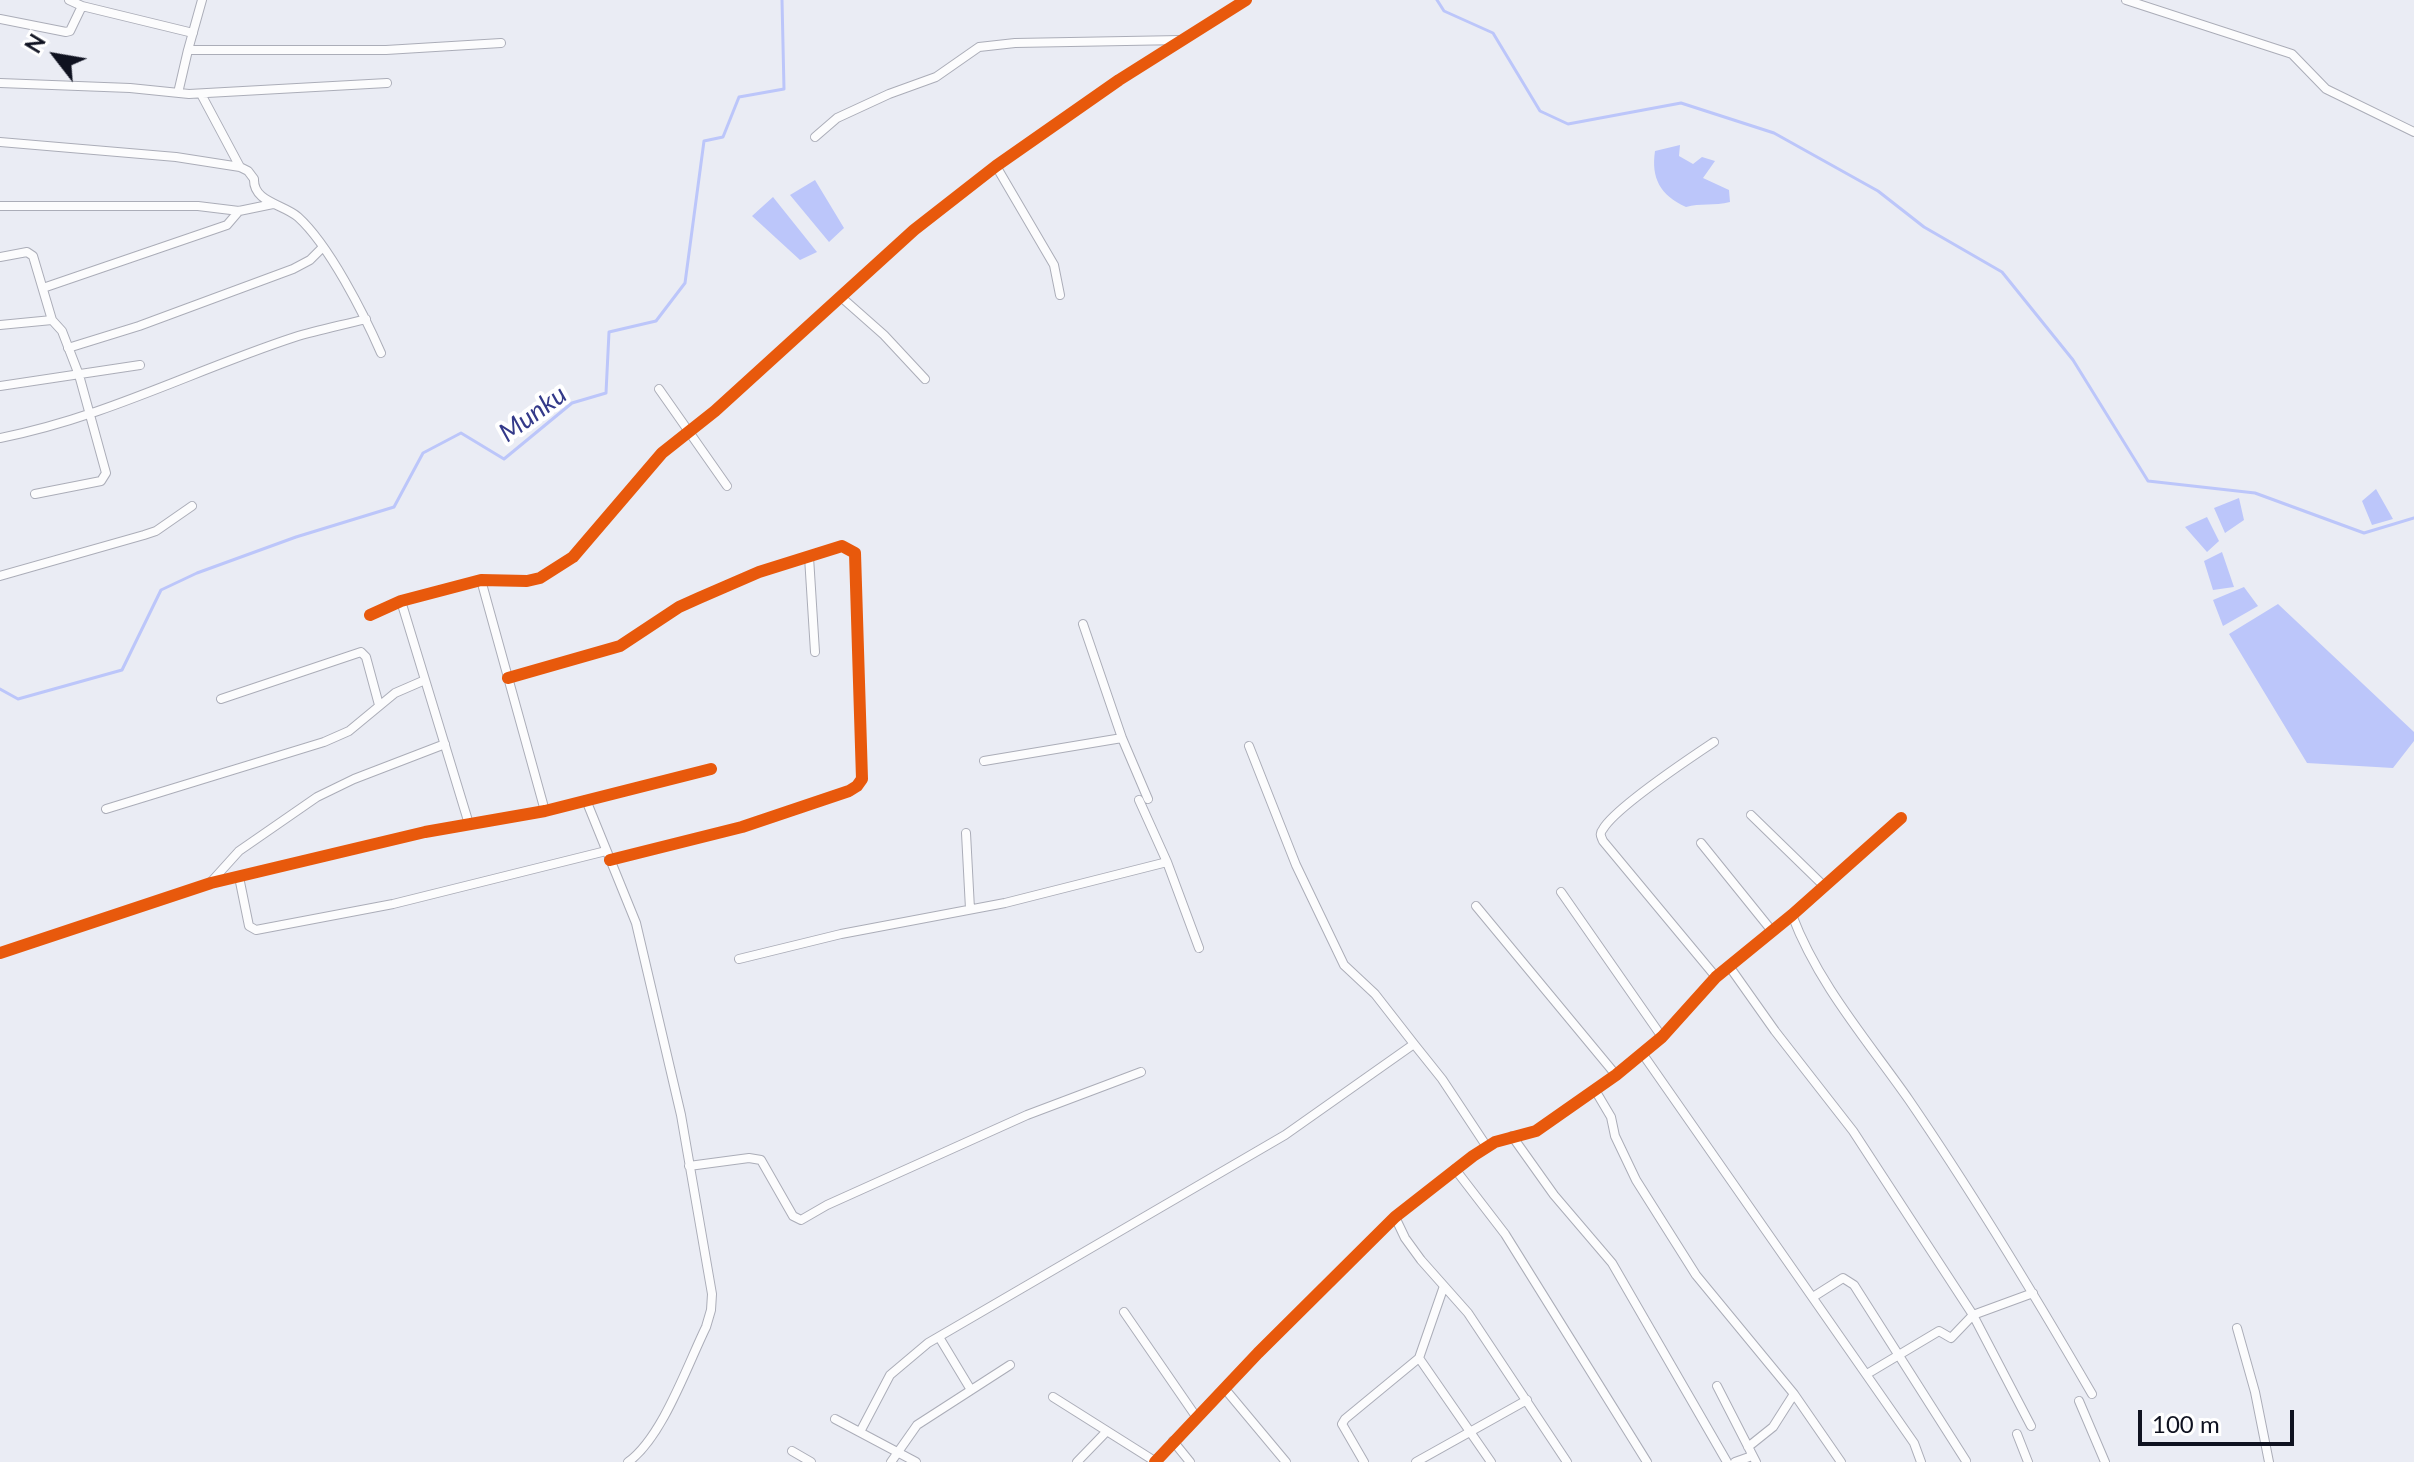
<!DOCTYPE html>
<html>
<head>
<meta charset="utf-8">
<style>
	body { margin:0 }
	#map { position:relative; width:2414px; height:1462px; overflow:hidden; background:#eaecf4; font-family:Lato,sans-serif }
	canvas { display:block }
	.north { position:absolute; left:16px; top:16px; width:80px; height:80px; -webkit-text-stroke:6px #fff; paint-order:stroke; rotate:301deg; font-size:22px; font-weight:700; line-height:32px; text-align:center; color:#0f1220 }
	.north::after { content:''; display:block; margin:auto; width:28px; height:36px; background:#0f1220; clip-path:polygon(50% 0,100% 100%,50% 72%,0 100%) }
	.scale { position:absolute; left:2138px; top:1410px; width:156px; height:36px; box-sizing:border-box; border:4px solid #0f1220; border-top:0; padding-left:10px; font-size:24px; line-height:28px; white-space:nowrap; color:#0f1220; -webkit-text-stroke:6px #fff; paint-order:stroke }
</style>
</head>
<body>
<div id="map">
<canvas width="2414" height="1462"></canvas>
<div class="north">N</div>
<div class="scale">100 m</div>
</div>
<script>
const ctx = document.querySelector('canvas').getContext('2d');
ctx.lineJoin = 'round';
function paint(path, color) {
  ctx.fillStyle = color;
  ctx.fill(path, 'evenodd');
}
function stroke(path, color, width, dash) {
  ctx.strokeStyle = color;
  ctx.lineWidth = width;
  ctx.lineCap = dash ? 'butt' : 'round';
  ctx.setLineDash(dash || []);
  ctx.stroke(path);
}
function write(font, color, halo, rows, align = 'center') {
  ctx.font = font + ' Lato,sans-serif';
  ctx.lineWidth = 8;
  ctx.setLineDash([]);
  ctx.textBaseline = 'middle';
  ctx.strokeStyle = halo;
  ctx.fillStyle = color;
  for (const [text, x, y, turn = 0] of rows) {
    ctx.save();
    ctx.translate(x, y);
    ctx.rotate((+turn || 0) * Math.PI / 180);
    ctx.textAlign = isNaN(turn) ? turn : align;
    if (halo) ctx.strokeText(text, 0, 0);
    ctx.fillText(text, 0, 0);
    ctx.restore();
  }
}
const water = new Path2D(`
	M 1680,145 L 1679,156 L 1693,164 L 1702,157 L 1715,161 L 1703,178 L 1729,190 L 1730,202 C 1714,206 1700,203 1686,207 C 1660,195 1651,178 1655,151 Z
	M 815,180 L 844,228 L 829,242 L 790,195 Z
	M 773,197 L 817,252 L 800,260 L 752,216 Z
	M 2376,489 L 2393,519 L 2372,525 L 2362,501 Z
	M 2239,498 L 2244,520 L 2225,533 L 2214,508 Z
	M 2207,517 L 2219,541 L 2207,552 L 2185,527 Z
	M 2222,552 L 2234,587 L 2213,590 L 2204,561 Z
	M 2244,587 L 2258,606 L 2223,626 L 2213,600 Z
	M 2278,604 L 2414,732 L 2414,741 L 2393,768 L 2307,763 L 2229,634 Z`);
const stream = new Path2D(`
	M 1437,0 L 1444,11 L 1493,33 L 1540,111 L 1568,124 L 1681,103 L 1774,133 L 1878,191 L 1924,227 L 2002,272 L 2073,360 L 2148,481 L 2255,493 L 2364,533 L 2414,518
	M 0,689 L 18,699 L 122,670 L 161,590 L 197,573 L 296,537 L 394,507 L 423,453 L 461,433 L 504,459 L 572,403 L 606,393 L 609,332 L 656,321 L 685,283 L 704,141 L 723,137 L 739,97 L 784,89 L 782,0`);
const minor = new Path2D(`
	M 69,0 L 82,6 L 193,33
	M 2126,0 L 2292,54 L 2326,89 L 2414,132
	M 0,19 L 66,32 L 70,31 L 82,6
	M 188,50 L 202,0
	M 0,83 L 130,88 L 189,94 L 387,83
	M 178,93 L 188,50 L 386,50 L 501,43
	M 201,94 L 240,167
	M 815,137 L 837,118 L 889,94 L 936,77 L 979,47 L 1015,43 L 1181,40
	M 0,142 L 176,157 L 240,167 L 248,171 L 254,179 C 253,202 283,204 298,217 C 329,245 364,314 381,353
	M 996,166 L 1054,265 L 1060,295
	M 0,206 L 198,206 L 239,211 L 273,204
	M 0,257 L 27,252 L 33,256 L 52,320 L 62,331 L 79,375 L 106,473 L 101,481 L 35,494
	M 43,288 L 227,225 L 239,211
	M 841,297 L 884,335 L 925,379
	M 0,325 L 52,320
	M 68,348 L 139,326 L 293,269 L 310,260 L 323,247
	M 0,386 L 140,365
	M 659,389 L 727,486
	M 0,438 C 106,417 194,370 295,337 C 318,330 343,325 366,319
	M 809,557 L 815,652
	M 0,576 L 144,535 L 156,531 L 192,506
	M 481,580 L 545,811
	M 401,601 L 469,824
	M 370,615 L 401,601 L 481,580 L 527,581 L 540,578 L 573,557 L 662,453 L 715,411 L 914,230 L 996,166 L 1119,80 L 1246,0
	M 1083,624 L 1122,738 L 1148,799
	M 508,678 L 620,646 L 679,607 L 699,598 L 759,572 L 842,546 L 855,553 L 862,779 L 857,786 L 849,791 L 742,827 L 610,860
	M 221,699 L 361,652 L 366,657 L 379,705
	M 1714,742 C 1690,758 1616,807 1603,829 C 1599,834 1601,836 1603,841 L 1716,977
	M 1249,746 L 1296,865 L 1344,965 L 1375,994 L 1414,1044 L 1442,1079 L 1487,1147
	M 984,761 L 1122,738
	M 586,800 L 636,923 L 681,1115 L 712,1294 L 711,1310 L 706,1327 C 687,1366 662,1438 628,1462
	M 1139,800 L 1167,862 L 1199,948
	M 106,809 L 324,742 L 349,731 L 395,693 L 425,680
	M 1751,815 L 1824,886
	M 966,833 L 970,909
	M 1701,843 L 1772,931
	M 239,877 L 249,926 L 256,930 L 393,904 L 606,851
	M 211,882 L 239,851 L 317,797 L 354,779 L 445,744
	M 1561,892 L 1662,1037
	M 1476,906 L 1616,1075
	M 1792,915 C 1818,984 1867,1040 1909,1100 C 1974,1195 2034,1294 2092,1394
	M 0,953 L 211,883 L 425,832 L 545,811 L 711,769
	M 739,959 L 841,934 L 1005,903 L 1167,862
	M 1729,966 L 1775,1031 L 1853,1131 L 1973,1315 L 2031,1426
	M 1642,1053 L 1914,1443 L 1921,1462
	M 1595,1090 L 1611,1117 L 1615,1136 L 1636,1180 L 1696,1275 L 1794,1394 L 1841,1462
	M 1512,1136 L 1554,1195 L 1612,1263 L 1727,1462
	M 689,1166 L 749,1158 L 761,1160 L 793,1216 L 801,1220 L 827,1205 L 1027,1115 L 1141,1072
	M 1455,1169 L 1505,1234 L 1647,1462
	M 1395,1217 L 1405,1238 L 1421,1260 L 1468,1313 L 1567,1462
	M 1813,1297 L 1843,1278 L 1854,1285 L 1966,1461
	M 1124,1312 L 1197,1418
	M 2237,1328 L 2255,1392 L 2269,1462
	M 939,1337 L 971,1390
	M 1419,1358 L 1491,1462
	M 1867,1374 L 1939,1331 L 1951,1338 L 1973,1315 L 2033,1293
	M 1717,1386 L 1756,1462
	M 1225,1389 L 1286,1462
	M 1053,1397 L 1156,1462
	M 2079,1401 L 2105,1462
	M 835,1419 L 916,1462
	M 860,1432 L 890,1375 L 928,1343 L 1285,1135 L 1414,1044
	M 2017,1434 L 2028,1462
	M 1173,1441 L 1190,1462
	M 1748,1447 L 1773,1427 L 1794,1394
	M 792,1451 L 811,1462
	M 891,1462 L 917,1425 L 1010,1365
	M 1077,1462 L 1107,1431
	M 1155,1462 L 1258,1353 L 1395,1217 L 1473,1156 L 1495,1142 L 1536,1131 L 1616,1075 L 1662,1037 L 1716,977 L 1792,915 L 1901,818
	M 1364,1462 L 1342,1424 L 1345,1419 L 1419,1358 L 1444,1286
	M 1416,1462 L 1527,1400
	M 1735,1462 L 1752,1456`);
const cycleway = new Path2D(`
	M 370,615 L 401,601 L 481,580 L 527,581 L 540,578 L 573,557 L 662,453 L 715,411 L 914,230 L 996,166 L 1119,80 L 1246,0
	M 508,678 L 620,646 L 679,607 L 699,598 L 759,572 L 842,546 L 855,553 L 862,779 L 857,786 L 849,791 L 742,827 L 610,860
	M 0,953 L 211,883 L 425,832 L 545,811 L 711,769
	M 1155,1462 L 1258,1353 L 1395,1217 L 1473,1156 L 1495,1142 L 1536,1131 L 1616,1075 L 1662,1037 L 1716,977 L 1792,915 L 1901,818`);
const waterNames = [
	["Munku",533,414,-36]
];
paint(water, '#bcc6fa');
stroke(stream, '#bcc6fa', 3);
stroke(minor, '#abadb8', 10);
stroke(minor, '#fcfcfd', 8);
stroke(cycleway, '#e8590c', 12);
write('italic 26px', '#333989', '#fff', waterNames);
</script>
</body>
</html>
